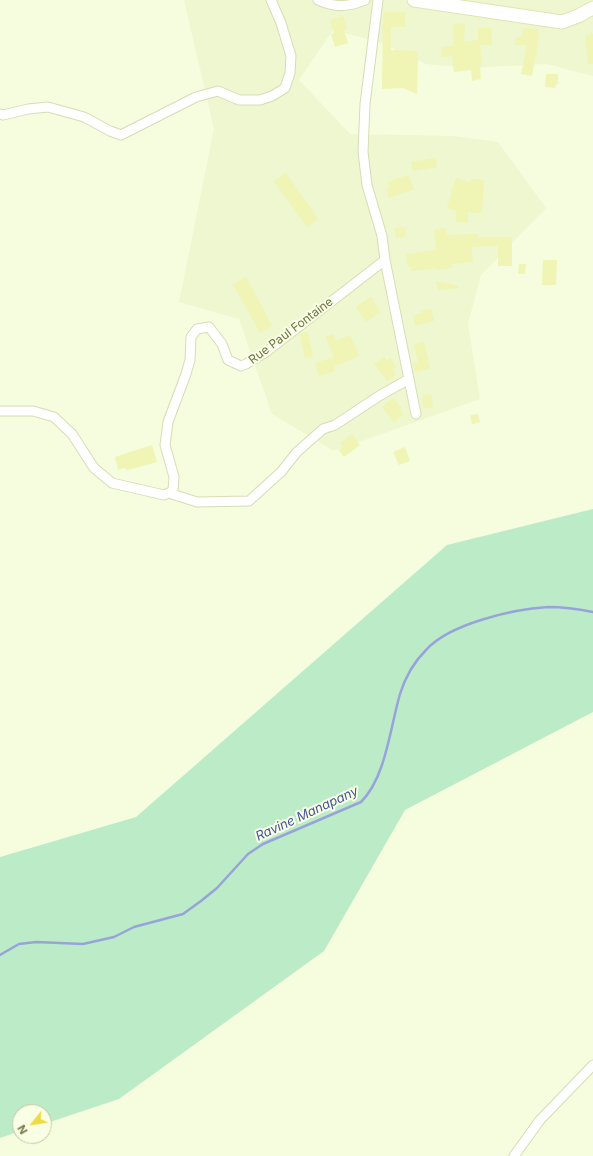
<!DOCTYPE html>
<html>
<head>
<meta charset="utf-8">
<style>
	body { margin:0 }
	#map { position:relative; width:593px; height:1156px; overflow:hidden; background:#f5fdde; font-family:Inter,sans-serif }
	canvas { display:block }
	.north { position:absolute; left:12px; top:1104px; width:40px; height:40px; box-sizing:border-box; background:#f8ffe5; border:1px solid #c3c7a5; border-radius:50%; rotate:240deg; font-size:11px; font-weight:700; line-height:16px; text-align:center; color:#737445 }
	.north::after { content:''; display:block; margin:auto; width:14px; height:18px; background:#efdb3b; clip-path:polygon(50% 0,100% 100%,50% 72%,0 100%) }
</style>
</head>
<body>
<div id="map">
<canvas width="593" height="1156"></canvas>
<div class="north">N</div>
</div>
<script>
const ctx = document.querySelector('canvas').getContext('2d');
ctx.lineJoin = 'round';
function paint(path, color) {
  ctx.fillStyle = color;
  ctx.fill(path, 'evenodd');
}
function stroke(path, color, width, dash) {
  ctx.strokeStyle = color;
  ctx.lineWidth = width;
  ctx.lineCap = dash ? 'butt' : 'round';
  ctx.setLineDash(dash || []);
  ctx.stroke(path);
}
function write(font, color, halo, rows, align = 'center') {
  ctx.font = font + ' Inter,sans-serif';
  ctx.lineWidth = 4;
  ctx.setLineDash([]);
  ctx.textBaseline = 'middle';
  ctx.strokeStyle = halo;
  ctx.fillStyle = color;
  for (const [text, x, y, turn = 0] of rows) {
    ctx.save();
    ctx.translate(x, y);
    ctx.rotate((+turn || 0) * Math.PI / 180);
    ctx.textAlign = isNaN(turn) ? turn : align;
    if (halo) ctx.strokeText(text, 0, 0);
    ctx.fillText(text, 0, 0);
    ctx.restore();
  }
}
const residential = new Path2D(`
	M 184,0 L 593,0 L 593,76 L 547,64 L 467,68 L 426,64 L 382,43 L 333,30 L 299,80 L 350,134 L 454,136 L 498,142 L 546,208 L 481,275 L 468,324 L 480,399 L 334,451 L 272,414 L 239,319 L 179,302 L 214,129 Z`);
const green = new Path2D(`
	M 593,509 L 593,712 L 405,810 L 324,951 L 119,1099 L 44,1124 L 44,1112 L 20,1112 L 20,1131 L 0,1138 L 0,857 L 136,817 L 447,545 Z`);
const stream = new Path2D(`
	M 0,955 L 19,944 L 36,942 L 83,944 L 114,937 L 134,927 L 183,914 L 201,901 L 217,888 L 248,854 L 263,844 L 361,802 C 386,777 390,728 400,694 C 405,678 414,662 426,650 C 449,624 513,609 548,607 C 563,607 578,609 593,612`);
const building = new Path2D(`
	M 383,12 L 405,12 L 405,27 L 391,27 L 391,50 L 418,51 L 417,94 L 403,88 L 382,89 Z
	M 343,16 L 347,29 L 344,30 L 348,43 L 335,47 L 331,34 L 334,33 L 330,20 Z
	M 454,23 L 465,24 L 464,42 L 478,40 L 478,28 L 491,28 L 492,45 L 480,45 L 482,64 L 480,65 L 481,79 L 472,81 L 471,70 L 454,72 L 452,56 L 442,57 L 441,47 L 453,46 Z
	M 523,28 L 539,29 L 537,49 L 532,76 L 521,74 L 527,45 L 515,45 L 516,37 L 522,37 Z
	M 593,34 L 593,64 L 588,65 L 585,35 Z
	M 546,74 L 558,74 L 558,84 L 556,84 L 555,88 L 545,87 Z
	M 435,158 L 437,167 L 413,171 L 411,162 Z
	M 286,173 L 318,219 L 307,227 L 274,181 Z
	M 408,175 L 414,189 L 389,198 L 386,189 L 390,187 L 388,182 Z
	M 456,178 L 471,183 L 471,179 L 484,180 L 482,213 L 468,212 L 468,223 L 456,222 L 456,211 L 447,208 Z
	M 405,227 L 406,237 L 396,238 L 395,228 Z
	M 446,228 L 447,235 L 478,234 L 478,237 L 512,237 L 512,266 L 498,266 L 498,246 L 486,246 L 471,247 L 473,262 L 451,264 L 452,268 L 435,270 L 435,268 L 411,271 L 411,267 L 408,267 L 406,254 L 436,250 L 434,230 Z
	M 543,260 L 557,260 L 556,285 L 542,285 Z
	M 519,264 L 526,264 L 525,274 L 518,274 Z
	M 246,277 L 272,326 L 260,333 L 233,284 Z
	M 436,281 L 459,286 L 459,288 L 438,290 Z
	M 371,297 L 380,312 L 366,322 L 356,307 Z
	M 431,309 L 434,321 L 415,326 L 413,316 L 422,313 L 421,311 Z
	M 304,332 L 308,333 L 313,357 L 305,358 L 300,335 Z
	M 333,334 L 336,341 L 350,335 L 359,356 L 334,366 L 335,371 L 319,376 L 315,363 L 334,357 L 326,337 Z
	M 424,342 L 430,369 L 415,372 L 413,363 L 418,362 L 414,344 Z
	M 384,357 L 387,361 L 390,358 L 396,367 L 393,370 L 396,375 L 387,381 L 374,364 Z
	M 431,394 L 433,407 L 424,408 L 422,396 Z
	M 393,398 L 402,409 L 400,410 L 403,415 L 394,422 L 382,407 Z
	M 478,414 L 480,422 L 472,424 L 470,415 Z
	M 352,434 L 360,445 L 344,457 L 339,450 L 343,447 L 340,443 Z
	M 152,445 L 157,462 L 132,469 L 126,470 L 125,468 L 118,470 L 115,457 Z
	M 405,447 L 410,461 L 399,465 L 393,452 Z`);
const street = new Path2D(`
	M 318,0 C 335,8 348,7 365,0
	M 0,114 L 3,115 L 28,109 L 48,107 L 84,117 L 110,131 L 121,135 L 196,97 L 218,91 L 239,100 L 260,100 L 272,96 L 285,88 L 290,73 L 291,56 L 281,23 L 271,0
	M 385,260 L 416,414
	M 0,411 L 33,411 L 54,417 L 72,434 L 94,468 L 112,483 L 164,495 L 173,491 L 174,477 L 165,445 L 168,422 L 186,374 L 190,360 L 191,337 L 197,329 L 209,327 L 222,344 L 228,360 L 241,366 L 246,364 L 266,352 L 385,260 L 382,236 L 367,185 L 363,152 L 365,104 L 378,0
	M 169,493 L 197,502 L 249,501 L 281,472 L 297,452 L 323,429 L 335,425 L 379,396 L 409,379
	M 514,1156 L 540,1120 L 593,1065`);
const secondary = new Path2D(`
	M 414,0 L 562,22 L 578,16 L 593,8`);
const streetNames = [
	["Rue Paul Fontaine",291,331,-37]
];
const waterNames = [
	["Ravine Manapany",307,814,-25]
];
paint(residential, '#eef7cf');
paint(green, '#bcebc8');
stroke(stream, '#98a3da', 2.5);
paint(building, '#f0f4b4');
stroke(street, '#d8dcb5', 11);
stroke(secondary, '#dfe4b4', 15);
stroke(street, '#fff', 9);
stroke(secondary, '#fff', 13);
write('12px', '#737445', '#f8ffe5', streetNames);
write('italic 13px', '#46559e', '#f8ffe5', waterNames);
</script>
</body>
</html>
